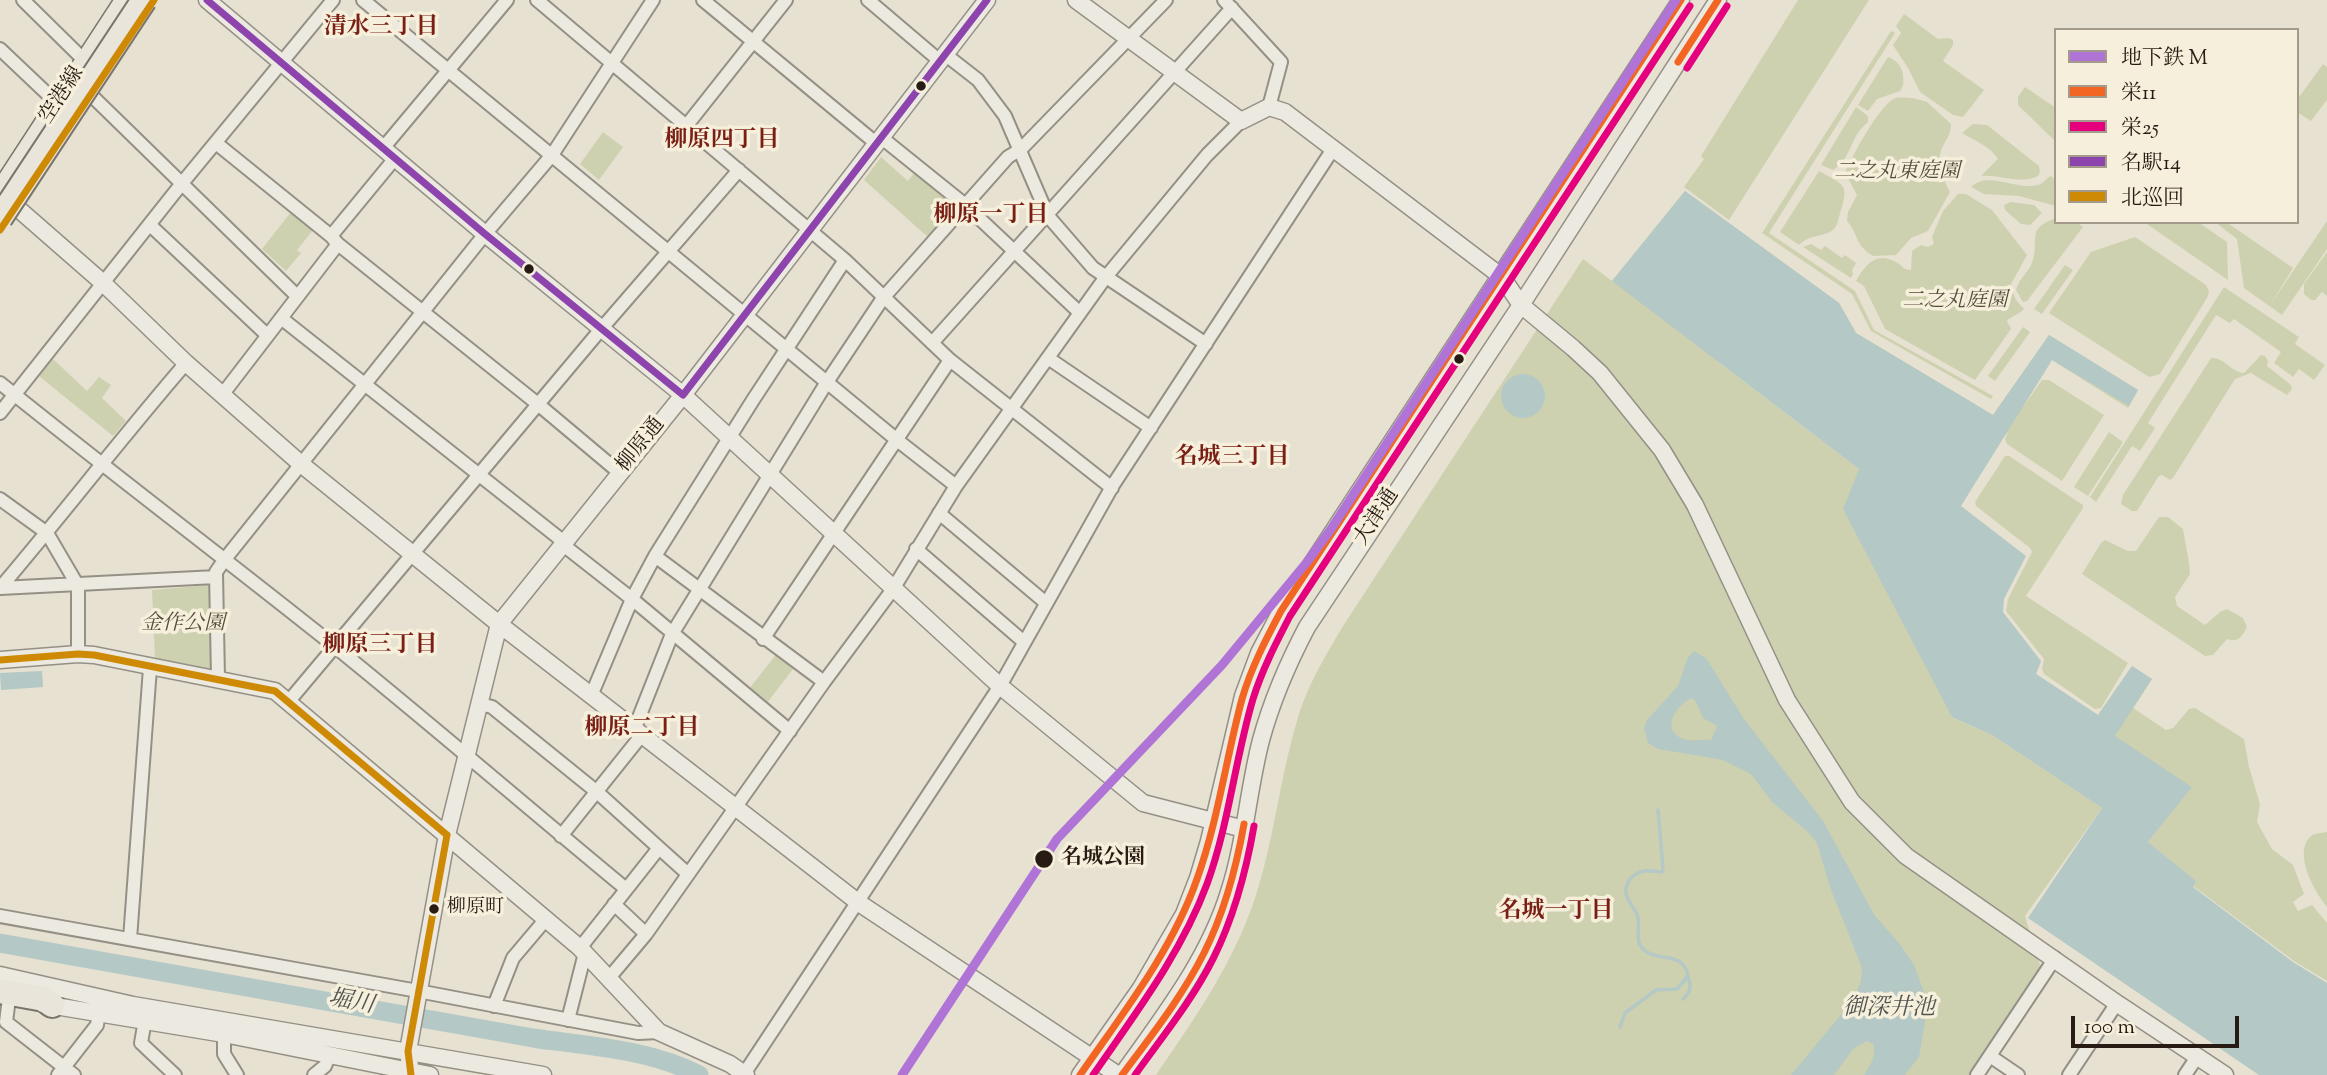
<!DOCTYPE html>
<html>
<head>
<meta charset="utf-8">
<style>
	body { margin:0 }
	#map { position:relative; width:2327px; height:1075px; overflow:hidden; background:#e6e1d1; font-family:"Sorts Mill Goudy","Noto Serif JP",serif }
	canvas { display:block }
	.legend { position:absolute; left:2054px; top:28px; width:245px; height:196px; box-sizing:border-box; background:#f5efdb; border:2px solid #a39a8b; margin:0; padding:9px 12px; list-style:none; font-size:21px; color:#281b14 }
	.legend li { display:flex; align-items:center; gap:14px; height:35px }
	.legend b { width:35px; border:2px solid #a39a8b }
	.scale { position:absolute; left:2071px; top:1016px; width:168px; height:32px; box-sizing:border-box; border:4px solid #281b14; border-top:0; padding-left:9px; font-size:21px; line-height:24px; white-space:nowrap; color:#281b14; -webkit-text-stroke:5px #f5efdb; paint-order:stroke }
</style>
</head>
<body>
<div id="map">
<canvas width="2327" height="1075"></canvas>
<ul class="legend">
<li><b style="height:9px;background:#b074d6"></b>地下鉄 M</li>
<li><b style="height:9px;background:#f26522"></b>栄11</li>
<li><b style="height:9px;background:#e5007d"></b>栄25</li>
<li><b style="height:9px;background:#8e44ad"></b>名駅14</li>
<li><b style="height:9px;background:#ce8a04"></b>北巡回</li>
</ul>
<div class="scale">100 m</div>
</div>
<script>
const ctx = document.querySelector('canvas').getContext('2d');
ctx.lineJoin = 'round';
function paint(path, color) {
  ctx.fillStyle = color;
  ctx.fill(path, 'evenodd');
}
function stroke(path, color, width, dash) {
  ctx.strokeStyle = color;
  ctx.lineWidth = width;
  ctx.lineCap = dash ? 'butt' : 'round';
  ctx.setLineDash(dash || []);
  ctx.stroke(path);
}
function write(font, color, halo, rows, align = 'center') {
  ctx.font = font + ' "Sorts Mill Goudy","Noto Serif JP",serif';
  ctx.lineWidth = 7;
  ctx.setLineDash([]);
  ctx.textBaseline = 'middle';
  ctx.strokeStyle = halo;
  ctx.fillStyle = color;
  for (const [text, x, y, turn = 0] of rows) {
    ctx.save();
    ctx.translate(x, y);
    ctx.rotate((+turn || 0) * Math.PI / 180);
    ctx.textAlign = isNaN(turn) ? turn : align;
    if (halo) ctx.strokeText(text, 0, 0);
    ctx.fillText(text, 0, 0);
    ctx.restore();
  }
}
const green = new Path2D(`
	M 1798,0 L 1869,0 L 1729,220 L 1684,187 L 1704,159 L 1701,156 Z
	M 1904,14 L 1938,39 L 1949,38 L 1953,40 L 1953,45 L 1943,61 L 1984,90 L 1963,117 L 1953,115 L 1920,92 L 1908,68 L 1893,45 L 1901,33 L 1896,26 Z
	M 1891,31 L 1895,33 L 1769,233 L 1855,291 L 1874,330 L 1993,396 L 1991,399 L 1871,331 L 1852,294 L 1762,233 Z
	M 1888,57 C 1901,61 1905,74 1903,86 L 1900,91 L 1877,99 L 1868,111 L 1858,105 Z
	M 2323,64 L 2327,67 L 2327,100 L 2311,121 L 2297,112 L 2297,100 Z
	M 2025,87 L 2056,108 L 2056,142 L 2018,105 L 2018,97 Z
	M 1913,98 L 1927,102 L 1951,124 C 1951,134 1947,138 1943,146 C 1935,161 1943,179 1950,192 L 1928,231 L 1911,238 L 1896,255 L 1873,256 C 1853,243 1860,236 1847,221 L 1848,212 L 1857,195 L 1845,173 C 1852,157 1880,103 1896,98 C 1901,97 1908,98 1913,98 Z
	M 1856,107 L 1868,116 L 1868,122 C 1864,126 1859,130 1856,136 C 1849,149 1846,163 1833,170 L 1821,165 Z
	M 1973,124 L 1987,125 L 2039,166 L 2040,172 L 2038,176 C 2020,185 1999,174 1981,176 L 1998,159 C 1991,147 1974,140 1962,133 Z
	M 603,132 L 623,147 L 599,180 L 580,164 Z
	M 881,157 L 908,181 L 914,173 L 957,204 L 929,238 L 864,180 Z
	M 1819,171 C 1844,185 1850,184 1840,213 C 1838,220 1837,229 1830,232 C 1817,238 1811,234 1799,245 L 1780,232 Z
	M 2051,176 L 2056,180 L 2056,206 L 2019,196 L 1984,194 L 1971,187 C 1988,170 2017,191 2038,185 C 2043,184 2046,178 2051,176 Z
	M 1685,191 L 1839,303 L 1856,333 L 1993,415 L 2049,335 L 2138,390 L 2128,408 L 2052,360 L 2023,407 L 2042,380 L 2049,380 L 2104,415 L 2062,481 L 2007,444 L 2005,439 L 2008,432 L 2004,437 L 1717,361 L 1859,469 L 1952,717 L 1992,735 L 2102,808 L 2025,916 L 2041,968 L 1971,1075 L 1156,1075 C 1195,1018 1233,964 1255,898 C 1275,838 1280,773 1300,711 C 1310,681 1327,653 1343,626 L 1583,259 L 1612,281 Z
	M 1958,194 L 1966,194 L 1992,210 L 2027,255 L 2010,286 L 2016,300 L 2024,309 C 2019,315 2012,315 2007,321 L 2011,329 L 1975,380 L 1885,329 L 1864,286 L 1856,281 C 1865,265 1876,251 1896,262 C 1903,266 1903,270 1911,270 L 1912,251 L 1921,245 L 1928,247 L 1934,244 L 1932,237 L 1943,211 Z
	M 2011,202 L 2034,205 L 2042,213 L 2030,225 L 2021,224 L 2005,210 L 2004,205 Z
	M 291,212 L 314,229 L 297,250 L 301,253 L 286,271 L 262,249 Z
	M 2056,218 L 2056,222 L 2077,222 L 2083,227 L 2027,301 L 2023,302 L 2016,290 C 2019,278 2030,271 2033,260 C 2039,238 2026,229 2056,218 Z
	M 2327,221 L 2327,249 L 2282,315 L 2244,288 L 2237,239 L 2215,222 L 2226,222 L 2293,268 L 2270,305 Z
	M 2144,222 L 2198,222 L 2227,242 L 2228,280 Z
	M 2135,237 L 2206,285 L 2209,291 L 2207,298 L 2160,374 L 2149,377 L 2049,313 L 2091,252 Z
	M 1811,244 L 1821,250 L 1825,246 L 1842,258 L 1845,255 L 1856,263 L 1852,270 L 1853,274 L 1851,278 L 1803,247 Z
	M 2327,252 L 2327,296 L 2322,292 L 2315,300 L 2311,300 L 2304,294 L 2304,284 Z
	M 2065,265 L 2073,270 L 2042,314 L 2034,309 Z
	M 2224,287 L 2299,337 L 2295,344 L 2325,365 L 2314,380 L 2299,369 L 2293,377 L 2274,363 L 2281,352 L 2234,319 L 2230,323 L 2216,315 L 2148,423 L 2155,428 L 2140,451 L 2132,446 L 2096,502 L 2090,497 Z
	M 2023,327 L 2030,332 L 1995,381 L 1988,376 Z
	M 2261,355 L 2265,356 L 2268,361 L 2267,366 L 2291,385 L 2292,389 L 2287,395 L 2251,373 L 2235,379 L 2173,478 L 2170,480 L 2162,475 L 2158,477 L 2137,511 L 2132,511 L 2121,504 L 2123,495 L 2211,358 C 2224,357 2231,372 2244,373 Z
	M 53,359 L 87,391 L 99,377 L 111,385 L 102,398 L 126,421 L 113,436 L 39,376 Z
	M 2109,432 L 2123,442 L 2088,496 L 2074,487 Z
	M 2005,456 L 2009,456 L 2083,505 L 2083,508 L 2026,596 L 2128,663 L 2101,708 L 2095,709 L 2044,674 L 2042,669 L 2044,659 L 2006,611 L 2008,599 L 2032,552 L 2030,548 L 1976,506 L 1975,502 Z
	M 2159,517 L 2168,517 L 2183,529 L 2189,563 L 2190,574 L 2175,597 L 2177,606 L 2205,625 L 2220,612 L 2227,609 L 2243,618 L 2247,627 C 2242,637 2238,643 2227,639 L 2213,655 L 2205,656 L 2082,574 L 2101,543 L 2105,540 L 2128,551 L 2136,551 Z
	M 210,585 L 214,672 L 155,659 L 152,590 Z
	M 778,652 L 796,665 L 767,703 L 749,689 Z
	M 2041,661 L 2036,674 L 2098,715 L 2132,666 L 2152,679 L 2133,708 L 2166,730 L 2173,728 L 2189,709 L 2195,708 L 2244,739 L 2249,767 L 2260,804 L 2257,822 L 2272,849 L 2293,865 L 2304,894 L 2293,902 L 2298,911 L 2312,905 L 2327,923 L 2327,981 L 2294,961 L 2193,886 L 2195,881 L 2148,842 L 2191,787 L 2114,736 L 2105,722 L 2031,678 Z
	M 2327,832 L 2327,907 C 2315,893 2292,852 2311,836 C 2315,833 2322,833 2327,832 Z`);
const water = new Path2D(`
	M 1685,191 L 1839,303 L 1856,333 L 1993,415 L 2049,335 L 2138,390 L 2129,406 L 2052,360 L 1961,506 L 2026,556 L 2004,599 L 2003,612 L 2041,661 L 2036,674 L 2098,715 L 2132,666 L 2152,679 L 2115,736 L 2192,787 L 2148,842 L 2196,881 L 2193,887 L 2293,962 L 2327,983 L 2327,1075 L 2259,1075 L 2028,918 L 2102,808 L 1992,735 L 1952,717 L 1843,509 L 1859,469 L 1612,281 Z
	M1501 396a22 22 0 1 1 44 0a22 22 0 1 1-44 0Z
	M 1694,651 L 1706,658 L 1744,719 L 1823,821 L 1875,916 L 1899,943 L 1914,965 L 1924,992 L 1925,1022 L 1919,1057 L 1905,1075 L 1864,1075 C 1870,1066 1877,1056 1873,1044 L 1867,1041 L 1854,1048 L 1834,1075 L 1791,1075 L 1854,999 L 1861,981 L 1862,968 L 1830,887 L 1817,843 L 1808,832 L 1772,802 L 1751,774 L 1723,760 L 1658,749 L 1648,743 L 1644,728 L 1647,720 L 1678,686 L 1688,657 ZM 1692,698 L 1696,702 L 1703,718 L 1717,726 L 1711,740 C 1699,739 1690,743 1679,737 C 1661,726 1679,703 1692,698 Z
	M 42,671 L 43,687 L 1,690 L 0,673 Z`);
const stream = new Path2D(`
	M 1683,999 C 1692,991 1691,986 1688,976
	M 1620,1027 L 1625,1013 L 1656,990 L 1677,989 L 1688,976 C 1683,950 1659,963 1644,950 C 1634,941 1640,930 1638,918 C 1637,911 1631,906 1628,899 C 1621,887 1632,872 1645,871 C 1650,870 1656,872 1662,872 L 1663,869 L 1658,810`);
const river = new Path2D(`
	M 0,943 L 533,1038 C 587,1046 650,1049 699,1075`);
const minor = new Path2D(`
	M 23,0 L 86,62
	M 363,0 L 897,440 L 956,486
	M 537,0 L 845,260 L 950,360 L 1112,488
	M 703,0 L 877,144
	M 868,0 L 941,62
	M 1224,0 L 1281,62 L 1269,107
	M 0,49 L 58,104
	M 946,55 L 978,80 L 1005,116 L 1048,216 L 1093,268 L 1206,344
	M 90,94 L 297,296
	M 687,125 L 786,0
	M 882,138 L 964,204 L 1080,313
	M 216,143 L 331,236 L 338,244 L 539,405 L 620,473
	M 384,147 L 507,0
	M 150,225 L 267,335
	M 331,236 L 396,157
	M 281,318 L 564,542
	M 932,343 L 1232,8
	M 1048,358 L 1151,428
	M 0,383 C 110,472 223,557 333,645 C 432,725 528,808 626,889
	M 222,395 L 338,244
	M 0,413 L 183,182 L 333,0
	M 0,499 L 47,533 L 78,586 L 78,654
	M 939,513 L 1046,603
	M 562,544 L 632,599 L 790,731
	M 916,549 L 1024,642
	M 655,556 L 824,682
	M 0,588 C 63,514 122,437 186,363
	M 0,588 L 216,577
	M 763,639 L 950,360
	M 218,679 L 216,572 L 225,559 L 485,234 L 552,155 L 653,0
	M 591,696 L 632,599 L 655,556 L 753,400 L 845,260
	M 289,701 L 602,328 L 739,170
	M 480,704 L 492,707 L 597,792 L 688,874
	M 634,730 L 672,634 L 827,382 L 883,298 L 1008,157 L 1021,149 L 1166,0
	M 561,836 L 641,736
	M 614,904 L 646,934
	M 0,916 L 418,991 L 638,1033 L 659,1032
	M 130,939 L 150,668
	M 580,948 L 659,848
	M 609,978 L 646,934 L 824,682 L 893,589 L 956,486 L 1105,278 L 1207,155 L 1241,121
	M 9,998 L 6,1022 L 74,1075
	M 494,1006 L 513,958 L 546,919
	M 145,1020 L 141,1043 L 175,1075
	M 568,1020 L 585,953
	M 224,1034 L 224,1054 L 237,1075
	M 1990,1056 L 2018,1075
	M 744,1074 L 1000,686 L 1113,485 L 1333,149
	M 58,1075 L 97,1025 L 99,1013
	M 314,1075 L 325,1066 L 330,1054
	M 1977,1075 L 2055,958
	M 2069,1075 L 2117,1003
	M 2185,1075 L 2197,1057`);
const tertiary = new Path2D(`
	M 207,0 L 485,234 L 683,395 L 1000,686 L 1143,803 L 1244,829
	M 1076,0 L 1241,121 L 1269,107 L 1285,112 L 1502,277 L 1521,305 L 1573,348 L 1600,373 L 1662,450 L 1695,505 L 1787,700 L 1852,802 L 1906,856 L 2118,1004 L 2225,1075
	M 8,196 L 15,206 L 102,282 L 186,363 L 301,464 L 499,624 L 859,903 L 1118,1075
	M 0,660 L 78,654 L 94,655 L 275,691 L 580,948 L 659,1032 L 730,1064 L 746,1075
	M 0,975 L 133,1005 L 543,1075
	M 43,1004 L 224,1034 L 430,1075
	M 411,1075 L 408,1051 L 447,835 L 499,624 L 683,395 L 987,0
	M 1080,1075 L 1141,988 L 1184,914 L 1198,878 L 1209,841 L 1243,696 L 1259,653 L 1281,611 L 1681,0
	M 1122,1075 C 1163,1017 1208,960 1229,892 C 1245,843 1248,790 1261,740 C 1272,700 1288,663 1307,627 L 1521,305 L 1718,0`);
const trunk = new Path2D(`
	M 0,193 L 126,0`);
const motorway = new Path2D(`
	M 0,991 L 44,999 L 52,1005`);
const motorwayBridge = new Path2D(`
	M 0,218 L 144,0`);
const bus1 = new Path2D(`
	M 1678,62 L 1718,0
	M 1080,1075 C 1123,1013 1172,951 1197,879 C 1218,821 1226,758 1242,699 C 1251,668 1266,639 1281,611 L 1681,0
	M 1122,1075 C 1151,1036 1182,997 1204,953 C 1224,913 1236,869 1244,824`);
const bus2 = new Path2D(`
	M 1687,68 L 1727,6
	M 1093,1075 C 1135,1014 1181,954 1207,884 C 1229,824 1235,759 1253,699 C 1262,670 1276,643 1290,616 L 1690,6
	M 1135,1075 C 1162,1037 1192,1001 1213,959 C 1234,917 1246,872 1254,826`);
const bus3 = new Path2D(`
	M 207,0 L 485,234 L 683,395
	M 683,395 L 987,0`);
const bus4 = new Path2D(`
	M 0,230 L 154,0
	M 0,660 L 78,654 L 94,655 L 275,691 L 447,835
	M 411,1075 L 408,1051 L 447,835`);
const metro1 = new Path2D(`
	M 902,1075 L 1057,839 L 1222,665 L 1307,562 L 1331,529 L 1676,0`);
const markers = [
	[921,86,6,"#281b14"],
	[529,269,6,"#281b14"],
	[1459,359,6,"#281b14"],
	[1044,859,10,"#281b14"],
	[434,909,6,"#281b14"]
];
const busNames = [
	["柳原町",447,909]
];
const streetNames = [
	["空港線",63,96,-57],
	["柳原通",642,446,-51],
	["大津通",1378,518,-57]
];
const parkNames = [
	["二之丸東庭園",1897,173],
	["二之丸庭園",1955,302],
	["金作公園",183,625]
];
const stopNames = [
	["名城公園",1061,859]
];
const neighbourhoodNames = [
	["清水三丁目",381,29],
	["柳原四丁目",722,142],
	["柳原一丁目",991,217],
	["名城三丁目",1232,459],
	["柳原三丁目",380,647],
	["柳原二丁目",642,730],
	["名城一丁目",1556,913]
];
const waterNames = [
	["堀川",351,1004,10],
	["御深井池",1889,1010]
];
paint(green, '#ced1af');
paint(water, '#b4c8c6');
stroke(stream, '#b4c8c6', 3.5);
stroke(river, '#b4c8c6', 19);
stroke(minor, '#959086', 16);
stroke(tertiary, '#959086', 19);
stroke(trunk, '#7a756c', 24);
stroke(motorway, '#7a756c', 28);
stroke(minor, '#ece9e0', 12);
stroke(tertiary, '#ece9e0', 16);
stroke(trunk, '#e9e5db', 21);
stroke(motorway, '#e9e5db', 24);
stroke(motorwayBridge, '#7a756c', 28, []);
stroke(motorwayBridge, '#e9e5db', 24);
stroke(bus1, '#f26522', 7);
stroke(bus2, '#e5007d', 7);
stroke(bus3, '#8e44ad', 7);
stroke(bus4, '#ce8a04', 7);
stroke(metro1, '#b074d6', 9);
for (const [x, y, r, color] of markers) {
  const dot = new Path2D();
  dot.arc(x, y, r, 0, 2 * Math.PI);
  ctx.fillStyle = color;
  ctx.fill(dot);
  stroke(dot, '#f5efdb', 2.5);
}
write('19px', '#281b14', '#f5efdb', busNames, 'left');
write('21px', '#281b14', '#f5efdb', streetNames);
write('italic 21px', '#544e3a', '#f5efdb', parkNames);
write('bold 21px', '#281b14', '#f5efdb', stopNames, 'left');
write('bold 23px', '#7a1f14', '#f5efdb', neighbourhoodNames);
write('italic 23px', '#525451', '#f5efdb', waterNames);
</script>
</body>
</html>
